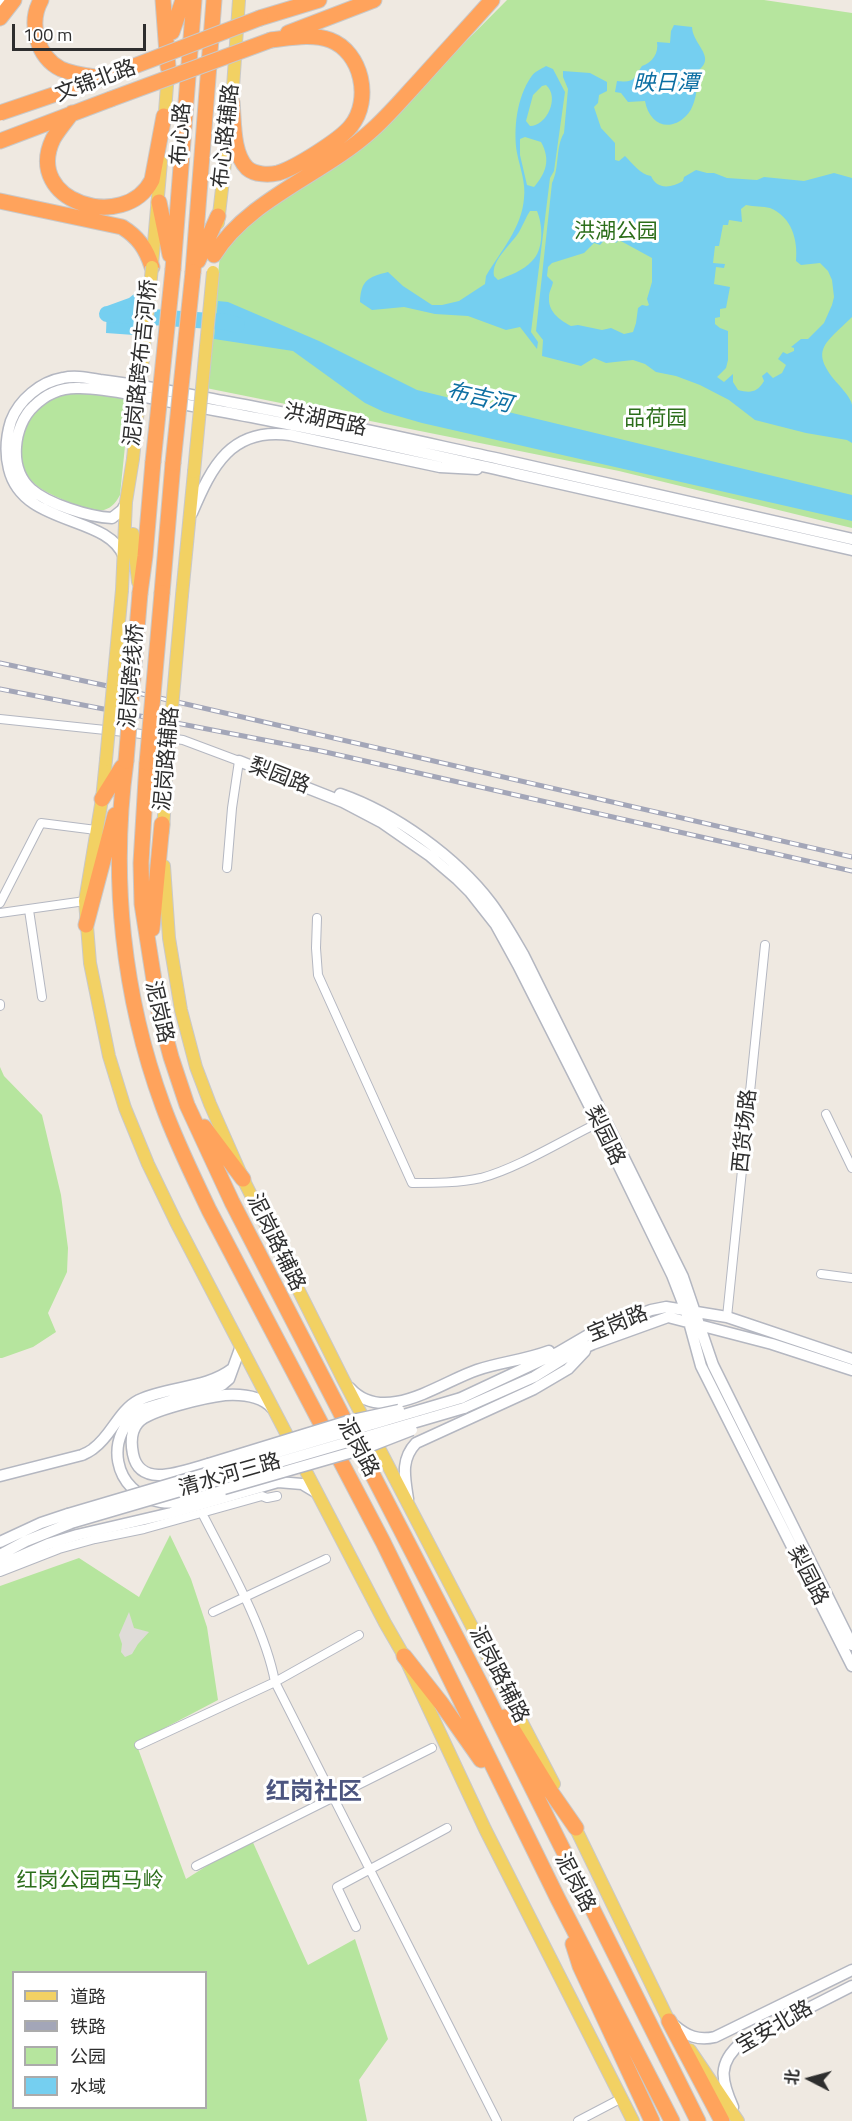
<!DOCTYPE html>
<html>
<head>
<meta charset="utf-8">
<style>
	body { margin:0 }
	#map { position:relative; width:852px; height:2121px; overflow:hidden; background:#efe9e1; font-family:"Titillium Web","Noto Sans SC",sans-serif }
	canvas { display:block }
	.legend { position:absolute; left:12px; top:1971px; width:195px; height:138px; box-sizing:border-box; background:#fff; border:2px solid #ababab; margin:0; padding:8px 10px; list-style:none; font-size:18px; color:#2e2e2e }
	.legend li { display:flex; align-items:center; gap:12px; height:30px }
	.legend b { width:30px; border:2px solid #ababab }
	.north { position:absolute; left:780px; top:2049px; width:60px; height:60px; -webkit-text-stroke:4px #fff; paint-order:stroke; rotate:276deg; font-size:16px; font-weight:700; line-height:24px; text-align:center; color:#2e2e2e }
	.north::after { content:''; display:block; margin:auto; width:21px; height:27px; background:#2e2e2e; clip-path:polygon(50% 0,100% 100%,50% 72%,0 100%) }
	.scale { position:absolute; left:12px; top:24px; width:134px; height:27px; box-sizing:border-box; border:3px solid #2e2e2e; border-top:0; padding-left:8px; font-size:18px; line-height:21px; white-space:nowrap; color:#2e2e2e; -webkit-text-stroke:4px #fff; paint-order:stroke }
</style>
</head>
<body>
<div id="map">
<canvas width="852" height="2121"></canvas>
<ul class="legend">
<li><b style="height:8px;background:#f2d163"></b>道路</li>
<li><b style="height:8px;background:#a3a6b8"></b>铁路</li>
<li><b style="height:16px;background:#b6e59e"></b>公园</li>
<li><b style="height:16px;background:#75cff0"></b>水域</li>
</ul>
<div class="north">北</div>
<div class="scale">100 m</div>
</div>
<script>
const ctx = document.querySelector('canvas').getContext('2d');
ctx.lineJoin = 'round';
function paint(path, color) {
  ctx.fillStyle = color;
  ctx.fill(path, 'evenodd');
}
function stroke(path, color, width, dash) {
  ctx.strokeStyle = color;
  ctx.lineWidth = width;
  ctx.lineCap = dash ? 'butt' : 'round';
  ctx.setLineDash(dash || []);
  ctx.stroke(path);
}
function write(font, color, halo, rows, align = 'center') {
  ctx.font = font + ' "Titillium Web","Noto Sans SC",sans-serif';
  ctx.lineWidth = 6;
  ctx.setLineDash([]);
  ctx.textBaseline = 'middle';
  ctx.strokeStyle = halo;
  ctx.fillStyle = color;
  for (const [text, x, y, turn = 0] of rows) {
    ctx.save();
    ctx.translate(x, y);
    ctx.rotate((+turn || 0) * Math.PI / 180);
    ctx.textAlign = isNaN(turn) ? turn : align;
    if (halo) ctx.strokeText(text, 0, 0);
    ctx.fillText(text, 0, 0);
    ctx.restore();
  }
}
const green = new Path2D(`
	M 507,0 L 764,0 L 852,13 L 852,528 L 619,471 L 206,388 L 221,246 L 235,225 L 376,132 Z
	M 69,391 L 130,397 L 120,495 C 116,502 113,507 104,510 C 92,513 51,496 40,488 C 34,484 28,478 24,472 C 13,452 25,415 44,402 C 51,397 61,394 69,391 Z
	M 0,1067 L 4,1076 L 42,1115 L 61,1195 L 68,1248 L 67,1272 L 48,1313 L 56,1332 L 33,1347 L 2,1358 L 0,1358 Z
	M 170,1535 L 191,1579 L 207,1627 L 218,1700 L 136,1743 L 186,1879 L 251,1838 L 308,1965 L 355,1939 L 388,2039 L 359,2080 L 367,2121 L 0,2121 L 0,1586 L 79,1558 L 139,1597 ZM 14,1972 L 206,1972 L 206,2108 L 14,2108 Z`);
const plaza = new Path2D(`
	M 129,1612 L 134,1628 L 149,1632 L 138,1644 L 132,1654 L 125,1657 L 121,1652 L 122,1644 L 119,1635 Z`);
const water = new Path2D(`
	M 674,25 L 692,27 C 693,47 722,59 691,75 L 692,80 L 697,85 C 697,94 693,110 686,116 C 669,133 649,124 645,101 L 628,102 L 621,93 L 615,92 L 617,81 C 635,83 633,79 642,66 C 652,63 659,53 657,42 L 670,43 L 671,31 Z
	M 546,66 L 553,69 L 565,92 L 554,171 L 550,178 L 531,332 L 538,342 L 537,349 L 520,327 L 506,330 L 468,316 L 435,314 L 404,307 L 372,310 L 360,302 C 361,280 368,277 388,272 L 403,286 L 432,305 L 442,305 L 459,301 L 485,284 L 486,276 C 500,252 522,228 524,198 C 526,183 520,168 517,153 C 513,129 517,97 531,77 C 534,72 541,69 546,66 ZM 546,85 C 560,97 547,126 530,126 L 526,121 L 533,95 L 542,86 ZM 525,137 L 541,142 C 551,160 546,173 534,187 L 527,185 L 520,155 L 520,139 ZM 530,211 L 537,211 C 543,225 544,250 532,261 C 523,271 510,275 498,280 L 494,276 C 491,260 511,245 519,232 C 523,225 526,217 530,211 Z
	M 563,71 L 590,73 L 607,82 L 607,91 L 599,95 L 598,103 L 594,107 L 601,128 L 615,143 L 615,160 L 619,161 L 625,156 C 633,164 640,174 651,176 C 657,190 671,188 683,181 L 684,177 L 696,170 L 707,173 L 714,173 L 727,178 L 757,180 L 764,177 L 804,181 L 834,173 L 852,178 L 852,317 C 825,344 808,350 839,385 C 843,390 851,398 852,405 C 852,416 852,431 852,443 L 847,440 L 806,433 L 755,420 L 729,400 L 700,385 L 676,376 L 656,372 L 645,364 L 633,360 L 606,363 L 594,358 L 581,366 L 542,356 L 543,340 L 536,331 L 552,183 C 560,167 555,148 564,133 L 568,89 L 563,77 ZM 746,205 C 754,207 763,206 770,208 C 792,217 798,240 796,261 L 801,265 L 820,263 L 828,271 L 832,280 L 834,297 L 832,305 L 824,323 L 808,339 L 801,339 L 791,347 L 794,348 L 794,351 L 787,354 L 783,352 L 778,359 L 786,365 L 782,373 L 773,378 L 767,372 L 762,376 L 764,381 C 757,393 750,393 738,390 L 733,382 L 733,374 L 724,382 L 717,377 L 726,368 L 728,360 L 728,331 L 720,328 L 715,324 L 715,318 L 720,317 L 720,309 L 726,308 L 730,287 L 714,284 L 716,267 L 724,268 L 725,264 L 713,263 L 715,246 L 719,246 L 723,225 L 728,225 L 729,220 L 742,222 L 741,209 ZM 607,237 L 616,243 L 619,240 L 652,258 L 652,282 L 647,299 L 649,305 L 647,306 L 642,305 L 638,308 L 636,323 L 633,332 L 624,334 L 611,328 L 602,330 L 578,325 L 571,326 C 558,319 548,311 549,297 C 549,291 552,288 553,282 L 547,276 L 548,267 L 552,263 L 584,253 L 594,243 L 600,245 Z
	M 138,291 L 134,335 L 106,333 L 107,306 L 129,298 Z
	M 218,301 L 228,302 L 319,341 L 417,390 L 852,495 L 852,521 L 422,423 L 384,412 L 365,403 L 293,351 L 214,339 Z`);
const river = new Path2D(`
	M 107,314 L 226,322 L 237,325`);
const street = new Path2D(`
	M 0,4 L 3,0
	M 0,719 L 134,733 L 183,740 L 239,761 L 232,808 L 227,868
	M 0,903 L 41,823 L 96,830
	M 29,910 L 42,997
	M 0,913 L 85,901
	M 317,918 L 316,948 L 318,975 L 412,1183 C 435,1183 459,1183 481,1178 C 518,1168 563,1140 598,1123
	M 0,1004 L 0,1006
	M 826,1114 L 852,1168
	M 821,1274 L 852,1278
	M 727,1317 L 765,945
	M 202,1513 C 227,1562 265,1628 275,1682 L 497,2121
	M 0,1572 L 59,1549 L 95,1539 L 144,1529 L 262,1496 L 267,1498 L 277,1496
	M 213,1612 L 326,1559
	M 139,1745 L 275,1682 L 359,1635
	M 196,1866 L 432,1748
	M 356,1927 L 337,1887 L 447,1828
	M 578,2121 L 622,2098`);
const secondary = new Path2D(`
	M 126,503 L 122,510 L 112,518 C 89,517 48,504 31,489 C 19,478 15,462 16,447 C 17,432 23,416 34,406 C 47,393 62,387 80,388 C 106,388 131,395 156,399 C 196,407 237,414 277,422 C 358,437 437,456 517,474 C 629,499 740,524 852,550
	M 192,513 C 212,466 231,427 290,435 L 440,467 L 477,469
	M 124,557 C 108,514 23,527 9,469 C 5,453 6,437 11,421 C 19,400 40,382 63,378 C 75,375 88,378 100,380 C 143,385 186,394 228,402 C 321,419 412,440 504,460 C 620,487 736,513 852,539
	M 239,761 L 343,802 L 381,822 L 430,856 L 457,879 L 470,892 L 496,925 L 518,965 L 598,1123 L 672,1275 L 686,1311 L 701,1366 L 852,1666
	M 340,794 C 395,813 456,857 491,903 C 503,919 513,937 523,954 L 683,1277 L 713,1365 L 852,1645
	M 350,1388 C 384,1426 441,1382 477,1370 C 501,1362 525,1360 549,1351
	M 461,1398 L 557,1353 L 593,1332 L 651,1310 L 666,1307 L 727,1317 L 852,1359
	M 464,1408 L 534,1377 L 571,1354 L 593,1344 L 668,1317 L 772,1344 L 852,1370
	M 208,1464 C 185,1470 140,1490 133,1454 C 131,1444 131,1431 138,1423 C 148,1410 208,1397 225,1395 C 241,1394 261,1396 272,1408
	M 0,1476 L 82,1455 C 86,1453 91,1451 94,1448 C 112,1435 118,1411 139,1400 C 168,1386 206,1389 232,1369
	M 224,1489 C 204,1495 182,1505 161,1502 C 112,1494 102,1434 143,1409 L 222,1385 L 229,1379 L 241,1346
	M 408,1499 C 405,1478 400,1460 416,1443 L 534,1389 L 568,1369 L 585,1351
	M 0,1542 L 41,1523 L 68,1514
	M 0,1555 L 26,1541 L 71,1523
	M 0,1565 L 48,1544 L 77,1535 L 171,1513 L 278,1482 L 302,1484 L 317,1493
	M 674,2025 C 687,2036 698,2041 715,2037 L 852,1970
	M 733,2107 C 721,2080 717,2063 742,2042 L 852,1986`);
const primary = new Path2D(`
	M 164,124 L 168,73
	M 218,223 L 232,102 L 239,0
	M 152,265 L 161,162
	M 133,534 L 138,582
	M 122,590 L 126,502 L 133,459
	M 182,595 L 194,472
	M 106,760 L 102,799 L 85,901 L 90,963 L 109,1056 L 125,1108 L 148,1164 L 176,1222 L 385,1623 L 404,1656 L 485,1829 L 633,2121
	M 163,831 L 167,765
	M 164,866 L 169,938 L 181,1010 L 196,1067 L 210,1104 L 243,1179 L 343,1379 L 554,1784
	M 572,1821 L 669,2021 L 675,2028
	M 690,2050 L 738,2121`);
const highway = new Path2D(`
	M 41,0 C 28,23 37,57 61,69 C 74,75 89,76 103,78
	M 163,0 L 168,67
	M 0,18 L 14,0
	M 260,18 L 319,0
	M 172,32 L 183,0
	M 288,33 L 374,0
	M 232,102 C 234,121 232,153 247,168 C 255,175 269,175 278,173 C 295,168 340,140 351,126 C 372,100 362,52 330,40 C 312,33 289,38 271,40
	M 72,113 C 66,121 58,130 53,139 C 23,202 125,233 152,180 L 164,116
	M 0,141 L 111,99
	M 0,201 L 122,227 C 138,237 146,248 152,267
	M 159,202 L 170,255
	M 214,255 C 247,200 324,174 371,131 C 388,116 403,98 418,82 C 443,54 468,27 492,0
	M 198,261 L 218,216
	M 173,269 L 194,0
	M 193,272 L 214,0
	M 140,593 L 145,556 L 153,462
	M 162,593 L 173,463
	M 126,761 C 110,877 123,997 163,1106 C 176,1142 193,1176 209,1210 L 383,1542 L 558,1899 L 672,2121
	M 147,763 L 141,863 L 142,904 L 159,1012 L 171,1057 L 187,1105 L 232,1202 L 481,1685 L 698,2121
	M 102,799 L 122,767
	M 86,925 L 115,815
	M 152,929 L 162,824
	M 204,1127 L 243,1179
	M 404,1656 L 441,1703 L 481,1760
	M 505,1717 L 551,1792 L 576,1828
	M 573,1944 L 580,1966 L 652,2121
	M 669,2021 L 722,2121`);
const rail = new Path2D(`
	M 0,663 L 103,685 L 852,857
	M 0,689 L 321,751 L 852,871`);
const secondaryBridge = new Path2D(`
	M 208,1464 L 348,1421 L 399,1410
	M 224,1489 L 363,1449 L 412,1430
	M 68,1514 L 461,1398
	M 71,1523 L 464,1408`);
const primaryBridge = new Path2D(`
	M 133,459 L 152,267
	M 194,472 L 213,272
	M 106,760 L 122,590
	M 167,765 L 182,595`);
const highwayBridge = new Path2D(`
	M 111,99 L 271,40
	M 0,113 L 103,78 L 260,18
	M 153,462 L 173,269
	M 173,463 L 193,272
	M 126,761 L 140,593
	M 147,763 L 162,593`);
const streetNames = [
	["文锦北路",96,82,-20],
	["布心路",182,134,-86],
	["布心路辅路",227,136,-84],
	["泥岗路跨布吉河桥",142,363,-84],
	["洪湖西路",325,421,12],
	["泥岗跨线桥",133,676,-85],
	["泥岗路辅路",168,759,-85],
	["梨园路",279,777,21],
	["泥岗路",158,1012,77],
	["西货场路",746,1131,-84],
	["梨园路",604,1136,64],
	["泥岗路辅路",275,1243,64],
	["宝岗路",618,1325,-22],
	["泥岗路",357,1448,62],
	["清水河三路",230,1476,-16],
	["梨园路",807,1576,63],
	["泥岗路辅路",498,1675,63],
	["泥岗路",574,1883,63],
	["宝安北路",775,2028,-30]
];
const parkNames = [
	["洪湖公园",616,233],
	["品荷园",656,420],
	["红岗公园西马岭",90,1882]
];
const waterNames = [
	["映日潭",666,85],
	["布吉河",479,399,13]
];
const quarterNames = [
	["红岗社区",314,1793]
];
paint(green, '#b6e59e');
paint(plaza, '#dfdcd8');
paint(water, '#75cff0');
stroke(river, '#75cff0', 16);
stroke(street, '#b4b7c1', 10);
stroke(secondary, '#b4b7c1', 13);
stroke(primary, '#c9c9c9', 14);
stroke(highway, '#c9c9c9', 17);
stroke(street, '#fff', 8);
stroke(secondary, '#fff', 10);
stroke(primary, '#f2d163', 12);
stroke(highway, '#ffa35c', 15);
stroke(rail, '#a3a6b8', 5);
stroke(rail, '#fff', 3, [9]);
stroke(secondaryBridge, '#b4b7c1', 13, []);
stroke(primaryBridge, '#c9c9c9', 14, []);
stroke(highwayBridge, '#c9c9c9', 17, []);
stroke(secondaryBridge, '#fff', 10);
stroke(primaryBridge, '#f2d163', 12);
stroke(highwayBridge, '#ffa35c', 15);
write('21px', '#2e2e2e', '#fff', streetNames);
write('21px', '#2c6e1b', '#fff', parkNames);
write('italic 22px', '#0d6fa3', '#fff', waterNames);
write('bold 24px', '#4d5680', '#fff', quarterNames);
</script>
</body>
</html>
